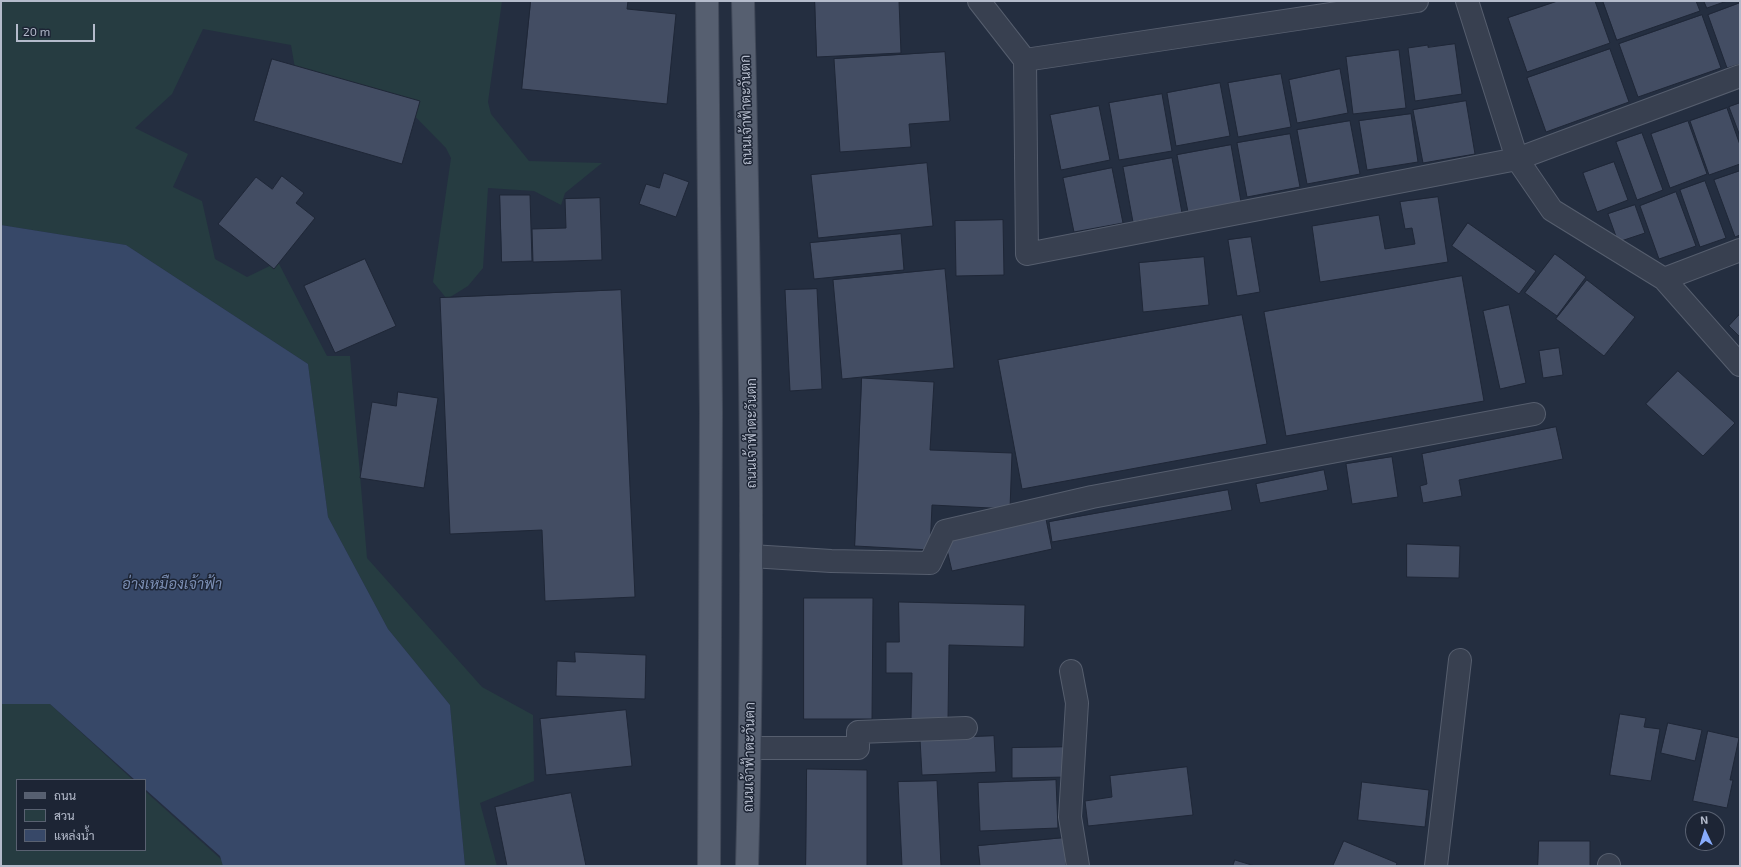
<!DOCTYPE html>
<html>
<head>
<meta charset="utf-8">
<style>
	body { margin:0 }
	#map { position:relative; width:1741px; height:867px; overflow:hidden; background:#242e40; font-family:"Exo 2",Sarabun,sans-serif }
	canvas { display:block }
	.frame { position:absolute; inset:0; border:2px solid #b4bbcb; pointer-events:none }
	.legend { position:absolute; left:16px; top:779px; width:130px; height:72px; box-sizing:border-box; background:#1d2535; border:1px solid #596171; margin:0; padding:5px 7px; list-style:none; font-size:12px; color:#b4bbcb }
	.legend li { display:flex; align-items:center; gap:8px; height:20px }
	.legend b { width:20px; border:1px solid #596171 }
	.north { position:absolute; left:1685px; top:811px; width:40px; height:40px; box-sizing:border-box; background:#1d2535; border:1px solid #596171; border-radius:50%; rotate:356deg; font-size:11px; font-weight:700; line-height:16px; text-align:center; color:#b4bbcb }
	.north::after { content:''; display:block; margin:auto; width:14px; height:18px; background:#88acfc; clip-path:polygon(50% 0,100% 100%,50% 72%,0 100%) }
	.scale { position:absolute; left:16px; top:24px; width:79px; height:18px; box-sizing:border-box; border:2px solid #b4bbcb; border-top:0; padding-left:5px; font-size:12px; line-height:14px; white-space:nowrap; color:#b4bbcb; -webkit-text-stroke:3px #1d2535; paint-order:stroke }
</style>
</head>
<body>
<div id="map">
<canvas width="1741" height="867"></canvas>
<div class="frame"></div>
<ul class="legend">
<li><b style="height:5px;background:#565f70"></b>ถนน</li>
<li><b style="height:11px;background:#263c41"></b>สวน</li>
<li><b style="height:11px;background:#374868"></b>แหล่งน้ำ</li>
</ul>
<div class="north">N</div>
<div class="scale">20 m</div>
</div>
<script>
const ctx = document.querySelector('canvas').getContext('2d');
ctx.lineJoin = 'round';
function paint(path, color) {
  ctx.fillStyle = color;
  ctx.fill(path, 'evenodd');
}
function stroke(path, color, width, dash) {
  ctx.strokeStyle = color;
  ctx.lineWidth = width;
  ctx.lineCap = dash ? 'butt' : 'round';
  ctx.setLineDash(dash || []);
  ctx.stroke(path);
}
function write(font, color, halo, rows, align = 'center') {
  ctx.font = font + ' "Exo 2",Sarabun,sans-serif';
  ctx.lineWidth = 3;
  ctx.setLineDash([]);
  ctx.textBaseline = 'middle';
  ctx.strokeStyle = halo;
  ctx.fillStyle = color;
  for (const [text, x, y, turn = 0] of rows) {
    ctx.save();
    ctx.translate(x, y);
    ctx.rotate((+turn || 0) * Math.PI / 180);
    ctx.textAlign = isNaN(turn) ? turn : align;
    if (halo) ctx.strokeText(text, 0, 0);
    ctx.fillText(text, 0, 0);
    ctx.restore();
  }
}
const green = new Path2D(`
	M 1,1 L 502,1 L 488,102 L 491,114 L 529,161 L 602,163 L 565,193 L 561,205 L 534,191 L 488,188 L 483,268 L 468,286 L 447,299 L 433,282 L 451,158 L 446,148 L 395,96 L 295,68 L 291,45 L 203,29 L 172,94 L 135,128 L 188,154 L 173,187 L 202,201 L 215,259 L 247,277 L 278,262 L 327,356 L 350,356 L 367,558 L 482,687 L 533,715 L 534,781 L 480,803 L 497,866 L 465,866 L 450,705 L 388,629 L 328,517 L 308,364 L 126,245 L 1,225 Z
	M 1,704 L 50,704 L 133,780 L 17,780 L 17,850 L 145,850 L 145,791 L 223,861 L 223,866 L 1,866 Z`);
const water = new Path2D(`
	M 1,225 L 126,245 L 308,364 L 328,517 L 388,629 L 450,705 L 465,866 L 223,866 L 220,856 L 145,789 L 145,780 L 135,780 L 50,704 L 1,704 Z`);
const building = new Path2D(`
	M 531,1 L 628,1 L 627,9 L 676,14 L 667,104 L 522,89 Z
	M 815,1 L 899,1 L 901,53 L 817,57 Z
	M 1558,1 L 1595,1 L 1610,43 L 1527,72 L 1508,18 Z
	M 1603,1 L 1696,1 L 1700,11 L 1617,40 Z
	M 1704,1 L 1727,1 L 1707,8 Z
	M 1740,3 L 1740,64 L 1727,68 L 1708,15 Z
	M 1702,15 L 1721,68 L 1638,97 L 1619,44 Z
	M 1455,44 L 1462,94 L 1415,101 L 1408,48 L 1428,45 L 1428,47 Z
	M 1610,49 L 1629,102 L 1546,132 L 1527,78 Z
	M 1399,50 L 1406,108 L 1353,114 L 1346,57 Z
	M 945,52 L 950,121 L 909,124 L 911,147 L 840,152 L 834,59 Z
	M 272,59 L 420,101 L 402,164 L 254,121 Z
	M 1340,69 L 1348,113 L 1297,123 L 1289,80 Z
	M 1281,74 L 1291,127 L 1238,137 L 1228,83 Z
	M 1220,83 L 1230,136 L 1176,146 L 1167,93 Z
	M 1162,94 L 1172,151 L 1119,160 L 1109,103 Z
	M 1466,101 L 1475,154 L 1423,163 L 1413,110 Z
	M 1740,103 L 1740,136 L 1729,107 Z
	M 1099,106 L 1110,160 L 1061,170 L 1050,115 Z
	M 1727,108 L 1740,145 L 1740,164 L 1709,175 L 1690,121 Z
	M 1411,114 L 1418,162 L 1367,170 L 1359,121 Z
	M 1350,121 L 1360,174 L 1307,184 L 1297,130 Z
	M 1688,121 L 1707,174 L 1670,188 L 1651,134 Z
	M 1642,133 L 1663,190 L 1637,200 L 1616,142 Z
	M 1290,134 L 1300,187 L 1247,197 L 1237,143 Z
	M 1231,145 L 1241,202 L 1188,212 L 1177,155 Z
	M 1172,158 L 1182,213 L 1133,222 L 1123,167 Z
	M 1614,162 L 1628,200 L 1597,212 L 1583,173 Z
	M 927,163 L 933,226 L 818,238 L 811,175 Z
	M 1112,168 L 1123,223 L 1074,232 L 1063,178 Z
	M 1740,171 L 1740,235 L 1735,237 L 1714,180 Z
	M 664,173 L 689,182 L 676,217 L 639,204 L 646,184 L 659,188 Z
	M 282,176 L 304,193 L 296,203 L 315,218 L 274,269 L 218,224 L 256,177 L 272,189 Z
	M 1705,181 L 1726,238 L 1700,247 L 1680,190 Z
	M 1676,192 L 1696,246 L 1659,259 L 1640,206 Z
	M 500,195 L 530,195 L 532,261 L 502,262 Z
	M 1438,197 L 1448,262 L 1320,282 L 1312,226 L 1379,215 L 1385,249 L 1415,244 L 1412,228 L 1405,229 L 1400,202 Z
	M 600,198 L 602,260 L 533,262 L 532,229 L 566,228 L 565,199 Z
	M 1635,205 L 1645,233 L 1618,242 L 1608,214 Z
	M 1003,220 L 1004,275 L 956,276 L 955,221 Z
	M 1468,223 L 1536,271 L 1519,294 L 1452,246 Z
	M 901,234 L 904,270 L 814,279 L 810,243 Z
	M 1251,237 L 1260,292 L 1237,296 L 1228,240 Z
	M 1555,254 L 1586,277 L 1557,316 L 1525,293 Z
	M 1204,257 L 1209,305 L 1143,312 L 1139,263 Z
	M 365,259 L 396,326 L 335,353 L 304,286 Z
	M 945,269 L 954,368 L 842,379 L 833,280 Z
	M 1462,276 L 1484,401 L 1286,436 L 1264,312 Z
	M 1587,280 L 1635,317 L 1604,356 L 1556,319 Z
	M 817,289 L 822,389 L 790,391 L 785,290 Z
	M 621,290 L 635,597 L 545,601 L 542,530 L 450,534 L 440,298 Z
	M 1509,305 L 1526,383 L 1500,389 L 1483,311 Z
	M 1740,314 L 1740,337 L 1729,326 Z
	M 1242,315 L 1267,444 L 1022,489 L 998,360 Z
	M 1559,348 L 1563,375 L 1543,378 L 1539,351 Z
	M 1678,371 L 1735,423 L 1703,456 L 1646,404 Z
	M 862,378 L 934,382 L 930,450 L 1012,453 L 1010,509 L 932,505 L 930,550 L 855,546 Z
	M 398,392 L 438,398 L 424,488 L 360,478 L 372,402 L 396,406 Z
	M 1556,427 L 1563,459 L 1459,480 L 1462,496 L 1423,503 L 1420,486 L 1427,484 L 1422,454 Z
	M 1392,457 L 1398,497 L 1352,504 L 1346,464 Z
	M 1324,470 L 1328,490 L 1260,503 L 1256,484 Z
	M 1228,490 L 1232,510 L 1052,542 L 1049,522 Z
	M 1046,519 L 1052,549 L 952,571 L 945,541 Z
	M 1407,544 L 1460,546 L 1459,578 L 1407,577 Z
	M 804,598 L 873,598 L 872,719 L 804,719 Z
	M 899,602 L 1025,605 L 1024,647 L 949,645 L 948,719 L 911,719 L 912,673 L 886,673 L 886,642 L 899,642 Z
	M 575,652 L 646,655 L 645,699 L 556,696 L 557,661 L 575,662 Z
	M 626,710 L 632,766 L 546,775 L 540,719 Z
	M 1620,714 L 1646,718 L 1644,727 L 1660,729 L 1651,781 L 1610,775 Z
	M 1668,723 L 1702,730 L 1695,761 L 1661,753 Z
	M 1708,731 L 1739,738 L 1730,780 L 1733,780 L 1727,808 L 1693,801 Z
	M 994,736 L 996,772 L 922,775 L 920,739 Z
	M 1069,747 L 1069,777 L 1012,778 L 1012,748 Z
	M 1187,767 L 1193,815 L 1088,826 L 1085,801 L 1112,797 L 1110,776 Z
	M 807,769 L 867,770 L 867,866 L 806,866 Z
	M 1056,780 L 1058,828 L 980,831 L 978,783 Z
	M 937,781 L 941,866 L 902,866 L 898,782 Z
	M 1362,782 L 1429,790 L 1425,827 L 1358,820 Z
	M 571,793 L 586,866 L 507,866 L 495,807 Z
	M 1064,838 L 1066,866 L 980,866 L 978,846 Z
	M 1344,841 L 1397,863 L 1396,866 L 1333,866 Z
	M 1539,841 L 1590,841 L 1590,866 L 1538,866 Z
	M 1235,860 L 1255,866 L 1233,866 Z`);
const minor = new Path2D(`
	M 979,1 L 1025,60 L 1027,254 L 1517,159 L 1740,76
	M 1467,1 L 1517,159 L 1552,210 L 1664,279 L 1740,365
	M 1025,60 L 1417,1
	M 1664,279 L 1740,250
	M 751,556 L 831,561 L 930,563 L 945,531 L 1092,497 L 1534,414
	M 1071,671 L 1077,703 L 1070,817 L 1078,866
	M 750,748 L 858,748 L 858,732 L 966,728
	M 1436,866 L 1460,660
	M 1609,866 L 1609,865`);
const major = new Path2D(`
	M 707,1 L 711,412 L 709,866
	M 743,1 C 750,289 755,578 747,866`);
const streetNames = [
	["ถนนเจ้าฟ้าตะวันตก",746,110,-91],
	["ถนนเจ้าฟ้าตะวันตก",751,433,-90],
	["ถนนเจ้าฟ้าตะวันตก",749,757,-89]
];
const waterNames = [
	["อ่างเหมืองเจ้าฟ้า",172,584]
];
paint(green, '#263c41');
paint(water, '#374868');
paint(building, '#434d63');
stroke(building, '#1f2737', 1);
stroke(minor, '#565e6e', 24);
stroke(major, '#414959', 24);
stroke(minor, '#384050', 22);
stroke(major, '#565f70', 22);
write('14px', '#b4bbcb', '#1d2535', streetNames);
write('italic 15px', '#7b8eb3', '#1d2535', waterNames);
</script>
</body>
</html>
